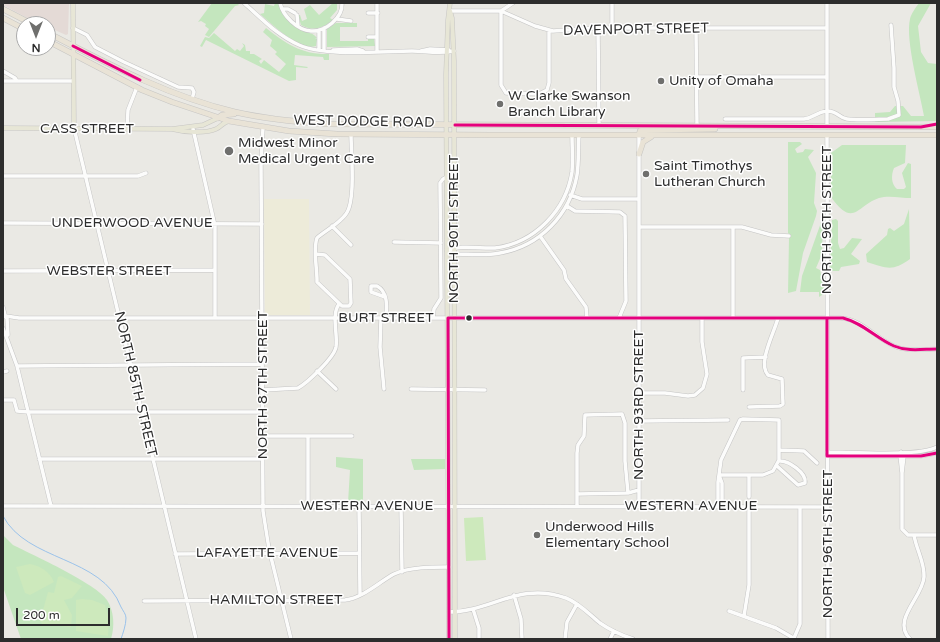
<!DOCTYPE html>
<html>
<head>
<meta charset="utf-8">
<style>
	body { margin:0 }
	#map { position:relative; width:940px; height:642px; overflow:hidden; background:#eae9e4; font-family:"Varela Round",sans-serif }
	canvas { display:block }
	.frame { position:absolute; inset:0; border:4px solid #2d2d2d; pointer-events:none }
	.north { position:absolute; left:16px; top:16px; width:40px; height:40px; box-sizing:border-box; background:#fff; border:1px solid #ababab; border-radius:50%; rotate:180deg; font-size:11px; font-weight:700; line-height:16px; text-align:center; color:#2d2d2d }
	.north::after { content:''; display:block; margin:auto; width:14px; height:18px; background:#6f6f6d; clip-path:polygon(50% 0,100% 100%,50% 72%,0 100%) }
	.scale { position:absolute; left:16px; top:608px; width:94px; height:18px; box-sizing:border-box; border:2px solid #2d2d2d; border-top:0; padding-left:5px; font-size:12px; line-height:14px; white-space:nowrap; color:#2d2d2d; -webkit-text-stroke:3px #fff; paint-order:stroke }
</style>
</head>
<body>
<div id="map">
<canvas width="940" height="642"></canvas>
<div class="frame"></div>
<div class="north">N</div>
<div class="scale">200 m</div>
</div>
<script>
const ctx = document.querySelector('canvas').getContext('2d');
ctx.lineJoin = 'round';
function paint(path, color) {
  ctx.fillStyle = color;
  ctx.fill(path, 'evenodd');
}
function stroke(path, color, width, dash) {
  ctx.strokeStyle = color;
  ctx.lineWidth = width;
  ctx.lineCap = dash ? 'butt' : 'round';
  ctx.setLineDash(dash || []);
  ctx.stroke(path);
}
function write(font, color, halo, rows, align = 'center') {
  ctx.font = font + ' "Varela Round",sans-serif';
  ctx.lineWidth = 3;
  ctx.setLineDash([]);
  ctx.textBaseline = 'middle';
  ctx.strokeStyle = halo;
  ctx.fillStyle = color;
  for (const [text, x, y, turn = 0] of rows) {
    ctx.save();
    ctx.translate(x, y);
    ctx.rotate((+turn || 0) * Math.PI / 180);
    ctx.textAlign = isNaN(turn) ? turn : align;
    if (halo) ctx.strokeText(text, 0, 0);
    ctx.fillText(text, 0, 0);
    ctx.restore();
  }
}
const education = new Path2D(`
	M 264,199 L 309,199 L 310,315 L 265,315 Z`);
const medical = new Path2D(`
	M 3,3 L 69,3 L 68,34 L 66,35 L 48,27 L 48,24 L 35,22 L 3,5 Z`);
const green = new Path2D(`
	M 212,3 L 237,3 L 239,5 L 235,6 L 209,37 L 205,35 L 209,29 L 205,26 L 206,24 L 201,21 L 198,22 Z
	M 275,3 L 278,3 C 281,15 293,26 303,31 C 309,33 313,33 317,38 L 315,39 L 317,39 L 316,46 C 299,51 273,25 260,14 L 264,13 L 265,4 L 274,6 Z
	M 333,3 L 337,3 L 337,10 L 330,18 L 333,20 C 323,28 313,32 301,25 L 298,15 L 300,15 L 302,21 L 307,19 L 304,9 L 310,5 L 319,15 Z
	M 919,3 L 931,3 L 918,26 L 921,52 L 928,63 L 937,64 L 937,121 L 875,122 L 875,113 L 890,112 L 895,106 L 903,106 L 911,116 L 924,116 C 920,93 905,40 910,19 C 911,14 916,7 919,3 Z
	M 336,23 L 357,23 L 357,27 L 340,27 L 340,41 L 368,41 L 368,39 L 374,39 L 375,46 L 327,47 L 327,29 Z
	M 266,28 C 286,44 303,55 329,54 L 329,60 L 324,60 L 323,57 L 295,55 L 294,65 L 308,67 L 307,68 L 296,67 L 296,80 L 289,81 L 206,40 L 202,47 L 200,46 L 205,37 L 209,38 L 214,33 L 235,51 L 237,49 L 240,51 L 244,46 L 242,43 L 245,45 L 246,51 L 250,51 L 250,54 L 254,54 L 262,59 L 259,61 L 261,64 L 264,60 L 279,72 L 286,64 L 275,54 L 277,52 L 270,46 L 272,40 L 263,32 Z
	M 788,142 L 800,142 L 802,144 L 795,149 L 797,153 L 803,152 L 805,149 L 814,150 L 808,157 L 816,173 L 814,203 L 817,211 L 816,216 L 803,253 L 796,291 L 788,293 L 789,238 L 790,235 L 788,233 Z
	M 842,145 L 906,145 L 905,163 L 894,168 C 891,175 891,184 897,189 L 904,189 L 906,187 L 902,173 L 908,163 L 911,164 L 911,198 C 902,198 888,195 879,198 C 857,205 854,229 831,197 L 831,153 Z
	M 909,209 L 910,259 C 892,272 887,268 867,262 L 866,254 L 887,235 L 888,229 L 890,228 L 894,231 L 904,224 Z
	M 823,217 L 822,254 L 816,268 L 820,270 L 825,293 L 819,297 L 819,292 L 800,292 L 802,276 Z
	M 836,219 L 838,221 L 838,243 L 840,249 L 844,248 L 852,238 L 862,239 L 851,254 L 860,261 L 859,264 L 841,267 L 839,271 L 830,271 L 832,220 Z
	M 336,457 L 363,459 L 363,504 L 348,503 L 350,470 L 336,467 Z
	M 411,459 L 445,459 L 445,469 L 414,470 Z
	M 3,535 L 13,545 C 33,555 97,584 107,600 C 114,611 115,626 111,639 L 21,639 L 3,587 Z`);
const pitch = new Path2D(`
	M 483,517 L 486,560 L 466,561 L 464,518 Z
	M 30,564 C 41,566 50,572 54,582 L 30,595 L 25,593 L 16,567 Z
	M 61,576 L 82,586 L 72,598 L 64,600 L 72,615 L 71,627 L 42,624 L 40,621 L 48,592 L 54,593 L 58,577 Z
	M 82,599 L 92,600 L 105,605 L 109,618 L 108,636 L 76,631 L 76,600 Z`);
const stream = new Path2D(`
	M 3,516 C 27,562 102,556 121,607 C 123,611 126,614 126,618 C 126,625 123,633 121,639`);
const minor = new Path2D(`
	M 244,3 C 261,18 278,36 299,45 C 326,57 382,51 412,51 C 426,51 439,54 454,51
	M 280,3 C 283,16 297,30 311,31 C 325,32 343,18 342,3
	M 513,3 L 501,11 L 501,85 L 506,93 L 539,94 L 547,90 L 549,83 L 549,30
	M 612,3 L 612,28
	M 282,9 L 288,9 L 295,13
	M 450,11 L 501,11 L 535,26 L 553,31 L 598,28 L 826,28
	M 368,13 L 378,13
	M 297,15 L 298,26
	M 337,19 L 351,21
	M 73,28 L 87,35 L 95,47 L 124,62 L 178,87 L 192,88 L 194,92 L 192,99
	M 598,28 L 599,125
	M 696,28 L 697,126
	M 319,30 L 319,50
	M 368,37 L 377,37
	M 324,50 L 324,28
	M 333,50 L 357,49 L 363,51
	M 377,51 L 377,3
	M 421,51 L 430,49 L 449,50
	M 3,71 L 15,78 L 17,81
	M 697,77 L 826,77
	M 3,81 L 73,81
	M 725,119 L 804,119 C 814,118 816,112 827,111 C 838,111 839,118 847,119 C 860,121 875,119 888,119 L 899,115 L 898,101 L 894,87 L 894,68 L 891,25
	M 827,127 L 827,3
	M 74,128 L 196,639
	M 263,128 L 261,163 L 263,511 L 269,549 L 291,639
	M 127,129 L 128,110 L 137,87
	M 193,129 L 215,226 L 215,317
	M 639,135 L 639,506
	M 827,136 L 828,639
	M 3,176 L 138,176 L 146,173
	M 570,195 L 582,199 L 639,199
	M 567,206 L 575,211 L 620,212 L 625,216 L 626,301 L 619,318
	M 3,223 L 262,224
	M 332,226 L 351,245
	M 639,227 L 742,227 L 771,235 L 789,236
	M 733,227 L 733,318
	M 540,236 L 564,270 L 566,279 L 586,307 L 587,318
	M 394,242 L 441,243
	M 447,251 L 454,254 C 469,254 485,256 500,253 C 540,246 570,215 577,175 C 579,162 578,148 579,135
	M 447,251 C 460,244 481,249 495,248 C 535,243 566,210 572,172 C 573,160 572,147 572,135
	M 316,254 L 325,255 L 350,279 L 351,303 L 349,306 L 342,306 L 317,282 L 317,280 C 317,268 313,249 317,238 C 326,230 339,224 346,214 C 356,201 351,152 351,134
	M 3,271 L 215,270
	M 385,297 L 371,292 L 371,286 L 377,286 C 388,292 387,306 386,318
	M 3,307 L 5,315
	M 3,315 L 7,318 L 8,335
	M 6,316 L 19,318 L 840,318 C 862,319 875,338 894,346 C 907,352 923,349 937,349
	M 381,318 L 380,347 L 384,389
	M 433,318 L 434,309 L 441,298 L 440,183 L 443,179 L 447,177
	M 3,328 L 17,366 L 51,506
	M 17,366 L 262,364
	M 317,371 L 336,389
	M 3,372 L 7,371
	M 411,389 L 485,390
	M 263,390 L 298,388 C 307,383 334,358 336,347 C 338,334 331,315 339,304
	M 743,390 L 743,358 L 766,357
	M 639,393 L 665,393 L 688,396 L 695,395 L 703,388 L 707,374 L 702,342 L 702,318
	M 3,400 L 14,400 L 17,411 L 28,412 L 263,412
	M 749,407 L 780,406 L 783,404 L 782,379 L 768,375 C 757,363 775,331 778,318
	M 639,421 L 728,420
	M 263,436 L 352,436
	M 308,436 L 308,506
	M 779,450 L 804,451 L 817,463
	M 827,452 C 852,452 917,457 937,447
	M 901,452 L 904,456 L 902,473 L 902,529 L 908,535 L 937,535
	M 900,455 L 902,473
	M 827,456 L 921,456 L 937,453
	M 39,459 L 263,459
	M 777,466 L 798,485 L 805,483 C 807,473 788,460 779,461
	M 719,475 L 722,483 L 722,506
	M 628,493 L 639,490
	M 577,494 L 628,493 L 625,461 L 625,423 L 622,414 L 585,415 L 584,436 L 578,445 L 577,453 L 577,506
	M 749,497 L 749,475
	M 3,506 L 828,507
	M 359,506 L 360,595
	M 401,506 L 402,572
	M 718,506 L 718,482 L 721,460 L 740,420 L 743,419 L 779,420 L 779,460 L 773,471 L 763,475 L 719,475
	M 175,554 L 359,553
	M 514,595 L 521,619 L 522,639
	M 144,601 L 345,600 C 363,598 379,582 394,574 C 409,567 432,567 449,567
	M 473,609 L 479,628 L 479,639
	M 729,611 L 776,628 L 795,639
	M 449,612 C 491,612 519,581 566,598 C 579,603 589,614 600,623 C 610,630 621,635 633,639
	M 744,616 L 749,585 L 749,506
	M 794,638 L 800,624 L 800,507
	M 565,639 L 567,622 L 577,604
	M 610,639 L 614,631
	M 910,639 C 891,620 923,597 924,577 C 925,563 916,549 914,535`);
const major = new Path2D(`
	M 73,3 L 74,128
	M 450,11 L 452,18 L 454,61 L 455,639
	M 3,128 L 172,129 C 184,132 204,134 216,129 C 221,127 223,122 229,121
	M 172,129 L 203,125 L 218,118
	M 449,639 L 446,74 L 448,20 L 450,3`);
const highway = new Path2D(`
	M 3,9 L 32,24
	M 3,18 L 24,29
	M 48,33 C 108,64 168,96 235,112 C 266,119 297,122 328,124 L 937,127
	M 48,41 L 142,90 L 172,102 L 229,121 L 289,131 L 337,134 L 491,135 L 937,135
	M 218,118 L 222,115 L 234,114
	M 639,135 L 640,131 L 644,130 L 715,129
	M 639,154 L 643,142 L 651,137`);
const bus1 = new Path2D(`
	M 73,46 L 140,80
	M 455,125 L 921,127 L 937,124
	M 827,318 L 827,456 L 921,456 L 937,453
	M 449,639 L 448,318 L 843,318 C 863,323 876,338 894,346 C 908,352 923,349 937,349`);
const markers = [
	[661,81,4,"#6f6f6d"],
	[500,104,4,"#6f6f6d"],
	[229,151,5,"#6f6f6d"],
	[646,174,4,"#6f6f6d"],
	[469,318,3.5,"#2d2d2d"],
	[537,535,4,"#6f6f6d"]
];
const streetNames = [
	["DAVENPORT STREET",636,30,-1],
	["WEST DODGE ROAD",364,122,1],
	["CASS STREET",87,129],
	["NORTH 96TH STREET",827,220,-90],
	["UNDERWOOD AVENUE",132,223],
	["NORTH 90TH STREET",454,229,-90],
	["WEBSTER STREET",109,271],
	["BURT STREET",386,318],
	["NORTH 85TH STREET",135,384,77],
	["NORTH 87TH STREET",263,385,-90],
	["NORTH 93RD STREET",639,405,-90],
	["WESTERN AVENUE",367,506],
	["WESTERN AVENUE",691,506],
	["NORTH 96TH STREET",828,544,-90],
	["LAFAYETTE AVENUE",267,553],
	["HAMILTON STREET",276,600]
];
const poiNames = [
	["Unity of Omaha",669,81],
	["W Clarke Swanson",508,96],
	["Branch Library",508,112],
	["Midwest Minor",238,143],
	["Medical Urgent Care",238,159],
	["Saint Timothys",654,166],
	["Lutheran Church",654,182],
	["Underwood Hills",545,527],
	["Elementary School",545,543]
];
paint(education, '#edebd9');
paint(medical, '#e4dad6');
paint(green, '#c4e6be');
paint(pitch, '#cde9bc');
stroke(stream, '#9ac2ea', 1);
stroke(minor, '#c4c4c4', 4.5);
stroke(major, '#c6c5c3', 5);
stroke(highway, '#c6c5c3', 6);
stroke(minor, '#fcfcfb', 3.5);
stroke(major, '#e7e6d6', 4);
stroke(highway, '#e9e3d6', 5);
stroke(bus1, '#e5007d', 3);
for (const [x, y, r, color] of markers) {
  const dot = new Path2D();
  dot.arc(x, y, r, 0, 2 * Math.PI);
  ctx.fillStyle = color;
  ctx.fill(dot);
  stroke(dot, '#fff', 1.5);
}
write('14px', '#2d2d2d', '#fff', streetNames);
write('14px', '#2d2d2d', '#fff', poiNames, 'left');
</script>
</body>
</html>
